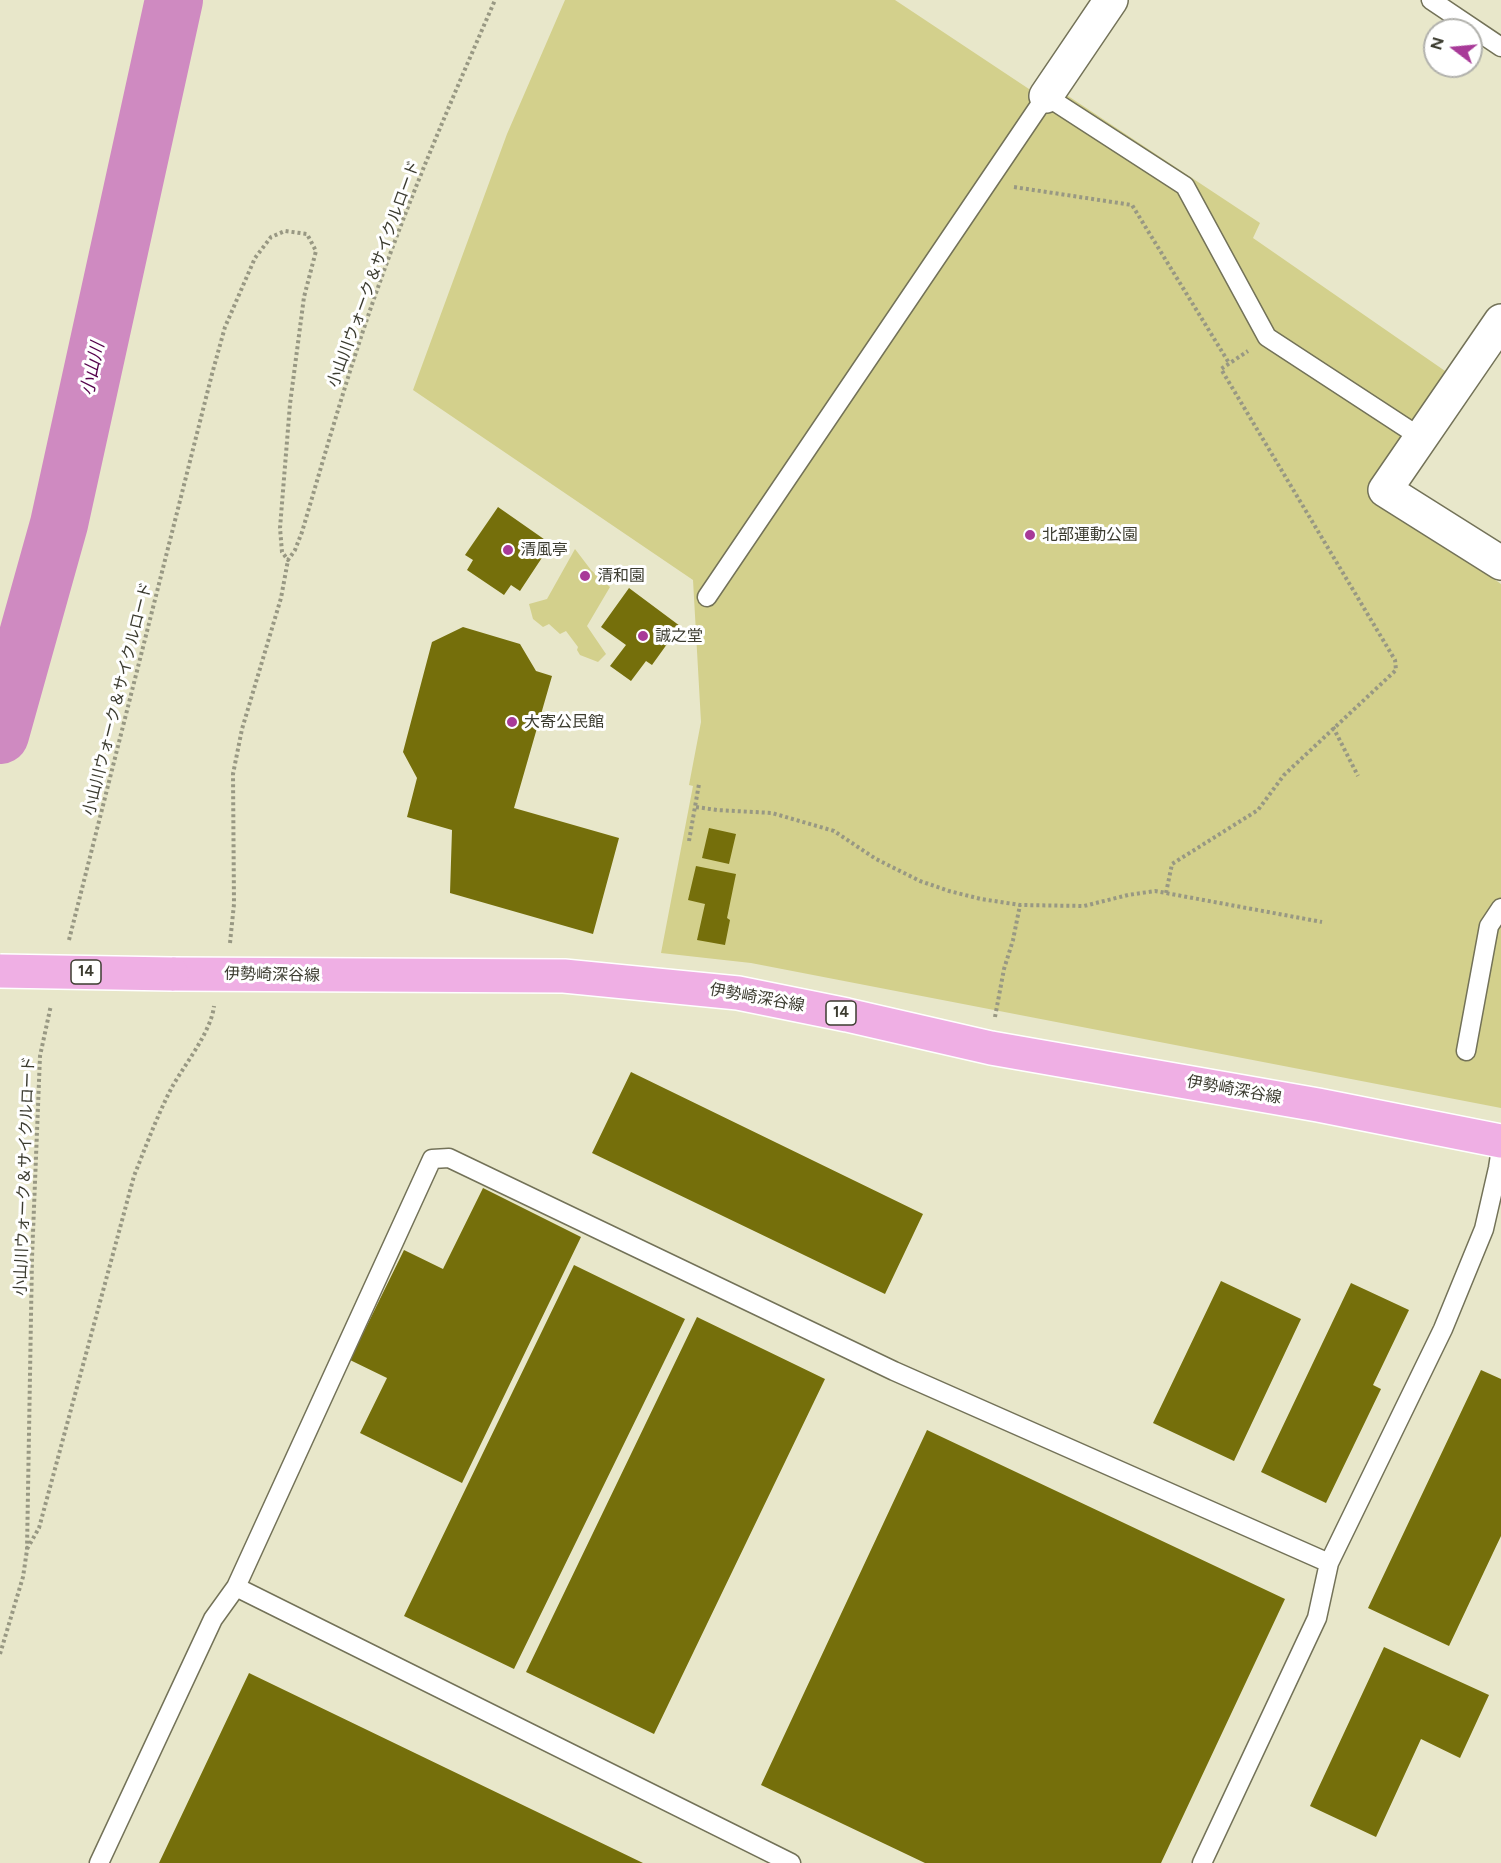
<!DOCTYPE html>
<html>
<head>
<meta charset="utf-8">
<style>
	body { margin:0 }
	#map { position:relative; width:1501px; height:1863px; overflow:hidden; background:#e8e7ca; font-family:Figtree,sans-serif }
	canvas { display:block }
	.north { position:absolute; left:1423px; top:18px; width:60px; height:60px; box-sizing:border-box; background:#fff; border:2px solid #b1b1ac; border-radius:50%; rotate:286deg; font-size:16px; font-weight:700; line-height:24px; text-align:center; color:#3c3c30 }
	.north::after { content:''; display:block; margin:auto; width:21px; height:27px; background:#a83a98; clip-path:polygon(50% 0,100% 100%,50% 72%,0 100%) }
</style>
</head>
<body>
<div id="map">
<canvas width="1501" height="1863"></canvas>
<div class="north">N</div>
</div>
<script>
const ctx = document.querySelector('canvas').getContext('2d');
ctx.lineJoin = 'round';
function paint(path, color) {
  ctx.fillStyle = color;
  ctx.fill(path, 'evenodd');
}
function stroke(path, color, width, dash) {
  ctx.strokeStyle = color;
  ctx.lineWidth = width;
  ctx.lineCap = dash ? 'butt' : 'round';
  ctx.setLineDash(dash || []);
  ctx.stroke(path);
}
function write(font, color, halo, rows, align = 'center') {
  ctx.font = font + ' Figtree,"Noto Sans JP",sans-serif';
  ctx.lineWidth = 6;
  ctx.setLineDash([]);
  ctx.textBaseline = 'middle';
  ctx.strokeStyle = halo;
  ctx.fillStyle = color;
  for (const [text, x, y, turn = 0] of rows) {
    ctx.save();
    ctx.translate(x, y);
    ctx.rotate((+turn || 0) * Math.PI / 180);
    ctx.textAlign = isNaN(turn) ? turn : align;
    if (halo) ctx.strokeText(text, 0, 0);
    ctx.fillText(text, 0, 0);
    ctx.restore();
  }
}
const green = new Path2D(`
	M 565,0 L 895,0 L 1032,91 L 1062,92 L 1260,223 L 1253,238 L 1448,373 L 1370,490 L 1501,584 L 1501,1108 L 751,963 L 661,953 L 693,786 L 689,785 L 701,722 L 693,580 L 413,390 L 507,134 Z
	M 575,549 L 591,570 L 610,587 L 587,626 L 606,654 L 598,662 L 580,655 L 577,650 L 578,647 L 566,631 L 560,634 L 549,624 L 543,627 L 533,619 L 529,604 L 547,599 Z`);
const river = new Path2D(`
	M 0,735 L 59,524 L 174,0`);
const building = new Path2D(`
	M 498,507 L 551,544 L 520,591 L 511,585 L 504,595 L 467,570 L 473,560 L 465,555 Z
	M 629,588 L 680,626 L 652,665 L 646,661 L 631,681 L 610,666 L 626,645 L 601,627 Z
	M 463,627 L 520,644 L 536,671 L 552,676 L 514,808 L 619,838 L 593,934 L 450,893 L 452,830 L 407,817 L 417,778 L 403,752 L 432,642 Z
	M 709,828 L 736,834 L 729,864 L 702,858 Z
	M 696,866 L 736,874 L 727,918 L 730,920 L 725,945 L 697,940 L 705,904 L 688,900 Z
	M 631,1072 L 923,1214 L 885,1294 L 592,1153 Z
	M 483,1188 L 581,1237 L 462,1483 L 360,1433 L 387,1378 L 350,1360 L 404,1250 L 443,1269 Z
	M 574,1265 L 685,1319 L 514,1669 L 404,1616 Z
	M 1221,1281 L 1301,1319 L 1234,1461 L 1153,1423 Z
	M 1351,1283 L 1409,1310 L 1373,1385 L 1381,1389 L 1326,1503 L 1261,1472 Z
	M 697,1317 L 825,1379 L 654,1734 L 526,1672 Z
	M 1481,1370 L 1501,1379 L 1501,1536 L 1449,1646 L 1368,1608 Z
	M 927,1430 L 1285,1599 L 1161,1863 L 925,1863 L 761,1785 Z
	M 1384,1647 L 1489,1695 L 1460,1758 L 1421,1739 L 1376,1837 L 1310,1806 Z
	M 249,1673 L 643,1863 L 159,1863 Z`);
const path = new Path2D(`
	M 1014,187 L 1132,205 L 1229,363
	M 1333,727 L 1358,776
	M 696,807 L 717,810 L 772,813 L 834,831 L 876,859 L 920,881 L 949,891 L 981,899 L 1020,905 L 1084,906 L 1128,895 L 1155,891 L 1322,922
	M 689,841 L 699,784
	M 1166,893 L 1172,864 L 1258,810 L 1284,775 L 1396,670 L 1395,660 L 1221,369 L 1248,351
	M 69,940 L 212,374 L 225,327 L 255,258 L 271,237 L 285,231 L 307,234 L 316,251 L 304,297 L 290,404 L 280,528 L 282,552 L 288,560 L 295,550 L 302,532 C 327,447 351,362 381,279 C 415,184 455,92 495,0
	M 230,943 L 234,904 L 233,774 L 242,729 L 281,598 L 288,560
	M 995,1017 L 1004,969 L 1013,940 L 1020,905
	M 27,1549 L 39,1528 L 134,1176 C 146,1146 157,1116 172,1087 C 185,1064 211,1032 214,1006
	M 0,1654 L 23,1577 L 27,1550 L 32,1258 L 40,1056 L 51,1005`);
const service = new Path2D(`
	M 1431,0 L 1501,47
	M 707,597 L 1046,96 L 1185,186 L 1267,337 L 1420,437
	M 1466,1051 L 1489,926 L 1501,908
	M 236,1587 L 791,1863
	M 99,1863 L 213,1619 L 236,1587 L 432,1159 L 449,1158 L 894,1371 L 1329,1563
	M 1202,1863 L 1317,1618 L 1329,1563 L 1443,1329 L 1484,1229 L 1498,1168 L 1501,1149`);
const minor = new Path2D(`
	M 1046,96 L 1111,0
	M 1501,321 L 1385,490 L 1501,563`);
const primary = new Path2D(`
	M 172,974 L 564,976 L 738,993 L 847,1015 L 991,1048 L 1318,1105 L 1501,1141`);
const primaryBridge = new Path2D(`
	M 0,971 L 172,974`);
const markers = [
	[1030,535,6,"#a83a98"],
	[508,550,6,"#a83a98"],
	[585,576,6,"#a83a98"],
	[643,636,6,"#a83a98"],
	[512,722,6,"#a83a98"]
];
const shields = [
	[86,972,30],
	[841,1013,30]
];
const shieldNames = [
	["14",86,972],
	["14",841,1013]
];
const streetNames = [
	["小山川ウォーク＆サイクルロード",374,274,-70],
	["小山川ウォーク＆サイクルロード",118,699,-76],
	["伊勢崎深谷線",272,975,1],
	["伊勢崎深谷線",757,998,10],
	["伊勢崎深谷線",1234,1090,10],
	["小山川ウォーク＆サイクルロード",25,1176,-88]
];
const poiNames = [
	["北部運動公園",1042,535],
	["清風亭",520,550],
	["清和園",597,576],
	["誠之堂",655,636],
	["大寄公民館",524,722]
];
const waterNames = [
	["小山川",93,369,-78]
];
paint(green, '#d3d08c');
stroke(river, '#cf8ac1', 58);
paint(building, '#756f0b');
stroke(service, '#737258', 21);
stroke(minor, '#737258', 36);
stroke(primary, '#fff', 36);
stroke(path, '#989883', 4, [3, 3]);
stroke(service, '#fff', 18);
stroke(minor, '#fff', 33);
stroke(primary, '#efafe4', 33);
stroke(primaryBridge, '#fff', 36, []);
stroke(primaryBridge, '#efafe4', 33);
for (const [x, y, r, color] of markers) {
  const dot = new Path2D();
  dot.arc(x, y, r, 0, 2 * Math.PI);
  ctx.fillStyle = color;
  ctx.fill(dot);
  stroke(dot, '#fff', 2);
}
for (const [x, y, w] of shields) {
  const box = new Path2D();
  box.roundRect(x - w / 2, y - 12, w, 24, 4.5);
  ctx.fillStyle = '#fff';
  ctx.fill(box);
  stroke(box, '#3c3c30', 1.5);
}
write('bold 15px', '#3c3c30', null, shieldNames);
write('16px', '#3c3c30', '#fff', streetNames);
write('16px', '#3c3c30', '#fff', poiNames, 'left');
write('italic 18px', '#54004b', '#fff', waterNames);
</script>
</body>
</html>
